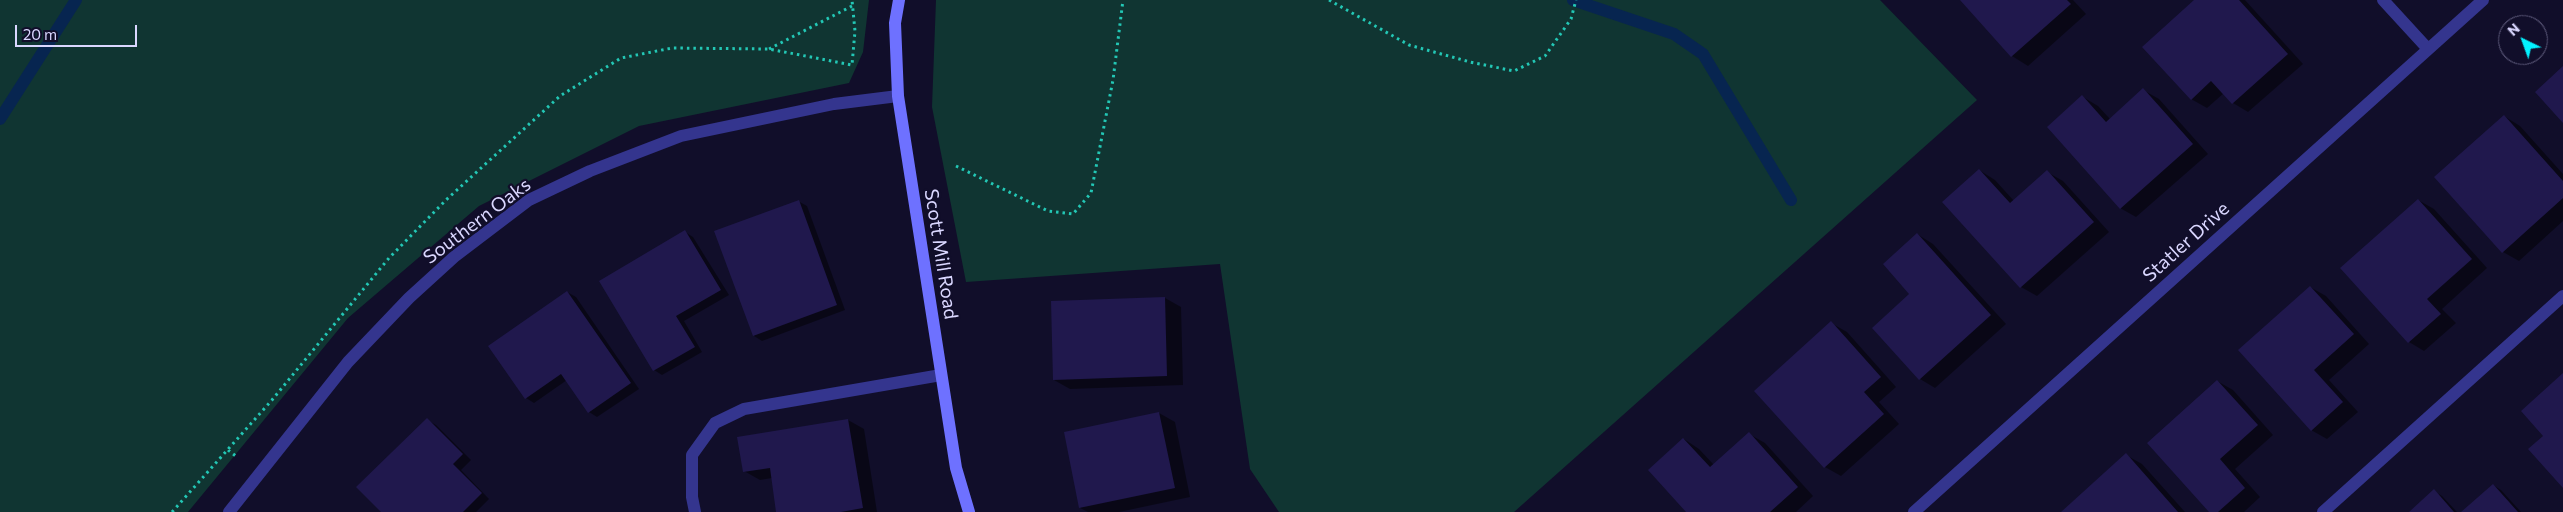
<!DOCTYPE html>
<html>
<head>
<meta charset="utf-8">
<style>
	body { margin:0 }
	#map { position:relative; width:2563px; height:512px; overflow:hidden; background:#110e2a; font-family:Commissioner,sans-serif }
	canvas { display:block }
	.north { position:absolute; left:2498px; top:15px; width:50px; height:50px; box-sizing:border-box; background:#110e2a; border:1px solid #615e7f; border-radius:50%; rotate:318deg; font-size:14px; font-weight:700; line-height:20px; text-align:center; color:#dad7ff }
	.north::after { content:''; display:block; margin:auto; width:18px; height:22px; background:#03f2ff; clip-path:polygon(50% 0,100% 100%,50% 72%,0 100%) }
	.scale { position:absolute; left:15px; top:25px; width:122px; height:22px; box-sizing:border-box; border:2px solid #dad7ff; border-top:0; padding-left:6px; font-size:15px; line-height:18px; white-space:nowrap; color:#dad7ff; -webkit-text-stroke:4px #110e2a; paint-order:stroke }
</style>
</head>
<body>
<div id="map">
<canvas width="2563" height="512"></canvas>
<div class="north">N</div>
<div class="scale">20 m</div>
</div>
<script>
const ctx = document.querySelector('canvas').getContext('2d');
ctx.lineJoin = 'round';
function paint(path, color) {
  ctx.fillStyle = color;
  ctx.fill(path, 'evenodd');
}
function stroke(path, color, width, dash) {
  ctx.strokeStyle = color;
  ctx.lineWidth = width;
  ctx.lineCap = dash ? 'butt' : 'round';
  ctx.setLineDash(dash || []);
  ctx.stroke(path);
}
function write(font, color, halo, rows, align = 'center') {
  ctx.font = font + ' Commissioner,sans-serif';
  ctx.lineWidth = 4.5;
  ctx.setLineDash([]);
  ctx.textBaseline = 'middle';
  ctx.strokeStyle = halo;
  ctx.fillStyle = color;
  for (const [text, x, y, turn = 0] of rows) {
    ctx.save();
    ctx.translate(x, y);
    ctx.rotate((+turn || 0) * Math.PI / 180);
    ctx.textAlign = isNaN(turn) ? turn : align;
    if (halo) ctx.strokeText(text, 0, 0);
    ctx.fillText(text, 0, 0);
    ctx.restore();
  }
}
const green = new Path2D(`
	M 0,0 L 869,0 L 863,52 L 849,83 L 639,126 L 479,206 L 348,318 L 188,512 L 0,512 Z
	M 936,0 L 1880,0 L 1977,100 L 1514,512 L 1279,512 L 1250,469 L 1220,264 L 966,282 L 932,107 Z`);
const shadow = new Path2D(`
	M 1961,0 L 2073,0 L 2086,14 L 2028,66 L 2012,56 Z
	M 2196,0 L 2245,0 L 2303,64 L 2248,112 L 2233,103 L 2224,93 L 2207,108 L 2191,99 Z
	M 2143,90 L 2159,99 L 2208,154 L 2136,217 L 2120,208 L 2083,97 L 2098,106 L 2110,119 Z
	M 2504,116 L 2520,126 L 2563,174 L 2563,221 L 2519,261 L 2503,252 Z
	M 1979,170 L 1995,180 L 2014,201 L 2047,172 L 2063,181 L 2109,232 L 2037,296 L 2021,287 L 1944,202 Z
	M 2418,200 L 2434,209 L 2487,268 L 2442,309 L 2456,323 L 2424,351 L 2409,342 Z
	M 798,201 L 807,206 L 845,310 L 762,341 L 754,336 Z
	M 685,232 L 693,237 L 729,295 L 684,321 L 702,352 L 662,375 L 654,370 Z
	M 1917,234 L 1933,244 L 2006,324 L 1935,388 L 1920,379 L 1911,294 Z
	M 2310,287 L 2326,296 L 2369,344 L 2329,380 L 2358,412 L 2327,439 L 2311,430 Z
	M 567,292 L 576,297 L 639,389 L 597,417 L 589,412 L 567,380 L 534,403 L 526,398 Z
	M 1165,298 L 1181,307 L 1183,385 L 1070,389 L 1054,380 Z
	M 1831,323 L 1847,332 L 1896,387 L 1879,402 L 1899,424 L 1841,476 L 1825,467 Z
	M 2217,381 L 2233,390 L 2273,435 L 2235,469 L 2260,497 L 2244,512 L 2211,512 Z
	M 1159,413 L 1175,422 L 1190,497 L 1119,512 L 1088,512 L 1080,508 Z
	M 427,420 L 436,425 L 471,460 L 461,470 L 489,499 L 476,512 L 383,512 Z
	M 848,420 L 864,429 L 877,512 L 778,512 L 772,478 L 760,480 L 744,471 Z
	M 1749,434 L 1765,443 L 1813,496 L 1796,512 L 1688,512 L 1684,439 L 1699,449 L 1714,465 Z
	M 2126,455 L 2142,464 L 2185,512 L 2063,512 Z
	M 2493,485 L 2501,490 L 2521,512 L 2463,512 Z
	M 2434,491 L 2442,496 L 2457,512 L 2410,512 Z`);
const stream = new Path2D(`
	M 1573,0 L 1674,34 L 1703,54 L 1791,200
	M 0,119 L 76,0`);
const building = new Path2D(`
	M 1960,0 L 2067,0 L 2071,4 L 2011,57 Z
	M 2194,0 L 2239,0 L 2288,54 L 2232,104 L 2211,81 L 2191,100 L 2142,47 Z
	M 2563,66 L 2563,123 L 2535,92 Z
	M 2143,88 L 2193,144 L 2120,209 L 2047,127 L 2082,95 L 2106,122 Z
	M 2504,115 L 2563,181 L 2563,198 L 2502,253 L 2434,177 Z
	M 1979,169 L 2010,203 L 2047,170 L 2094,222 L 2020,288 L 1942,202 Z
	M 2418,199 L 2472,259 L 2427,299 L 2441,314 L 2408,343 L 2340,268 Z
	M 799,200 L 837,305 L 753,336 L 714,231 Z
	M 685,230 L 721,290 L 676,316 L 695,347 L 653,371 L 599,281 Z
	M 1917,233 L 1991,315 L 1919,380 L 1872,328 L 1909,294 L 1883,264 Z
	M 2310,286 L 2354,334 L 2314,370 L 2343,402 L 2311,431 L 2238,350 Z
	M 567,291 L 631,383 L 588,413 L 561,374 L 525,399 L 488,346 Z
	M 1165,297 L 1167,376 L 1053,380 L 1051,301 Z
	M 1831,321 L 1881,377 L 1864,392 L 1884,414 L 1824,468 L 1754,391 Z
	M 2563,373 L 2563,488 L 2528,449 L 2543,436 L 2521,411 Z
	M 2217,380 L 2258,425 L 2220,459 L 2245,488 L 2218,512 L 2209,512 L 2147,443 Z
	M 1159,412 L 1175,488 L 1079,508 L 1064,432 Z
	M 427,418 L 463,454 L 453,464 L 482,493 L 463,512 L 381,512 L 356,487 Z
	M 848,419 L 863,508 L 841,512 L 776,512 L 770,468 L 743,472 L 737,437 Z
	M 1749,432 L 1798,487 L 1770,512 L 1686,512 L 1648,470 L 1683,438 L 1710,467 Z
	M 2126,453 L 2178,512 L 2061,512 Z
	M 2493,484 L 2518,512 L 2461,512 Z
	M 2434,489 L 2454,512 L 2409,512 Z`);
const path = new Path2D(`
	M 1329,0 L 1409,45 L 1470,62 L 1514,71 L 1545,56 L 1571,19 L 1576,0
	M 769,49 L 852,6
	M 956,166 L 1048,211 L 1073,214 L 1091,193 L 1113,80 L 1123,0
	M 228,450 L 237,457
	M 172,512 L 272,400 L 389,258 L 446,200 L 560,96 L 621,58 L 672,48 L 769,49 L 852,65 L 855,31 L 852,0`);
const lane = new Path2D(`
	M 695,512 L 692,497 L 692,455 L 715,423 L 744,409 L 941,375
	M 2323,512 L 2563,296`);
const street = new Path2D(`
	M 2383,0 L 2428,49
	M 229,512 L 348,362 L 409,298 L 454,257 L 529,200 L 590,171 L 681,136 L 834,104 L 898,96
	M 1914,512 L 2483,0`);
const secondary = new Path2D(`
	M 899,0 L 895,23 L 898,96 L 956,468 L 969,512`);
const streetNames = [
	["Southern Oaks",477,221,-37],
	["Statler Drive",2186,242,-42],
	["Scott Mill Road",941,254,81]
];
paint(green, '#103532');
paint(shadow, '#0007');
stroke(stream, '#072550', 12);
paint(building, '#20184d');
stroke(path, '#23c7b5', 3, [2.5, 4]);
stroke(lane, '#34358e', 12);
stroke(street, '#34358e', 12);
stroke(secondary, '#6e71ff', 12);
write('19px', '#dad7ff', '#110e2a', streetNames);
</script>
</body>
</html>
